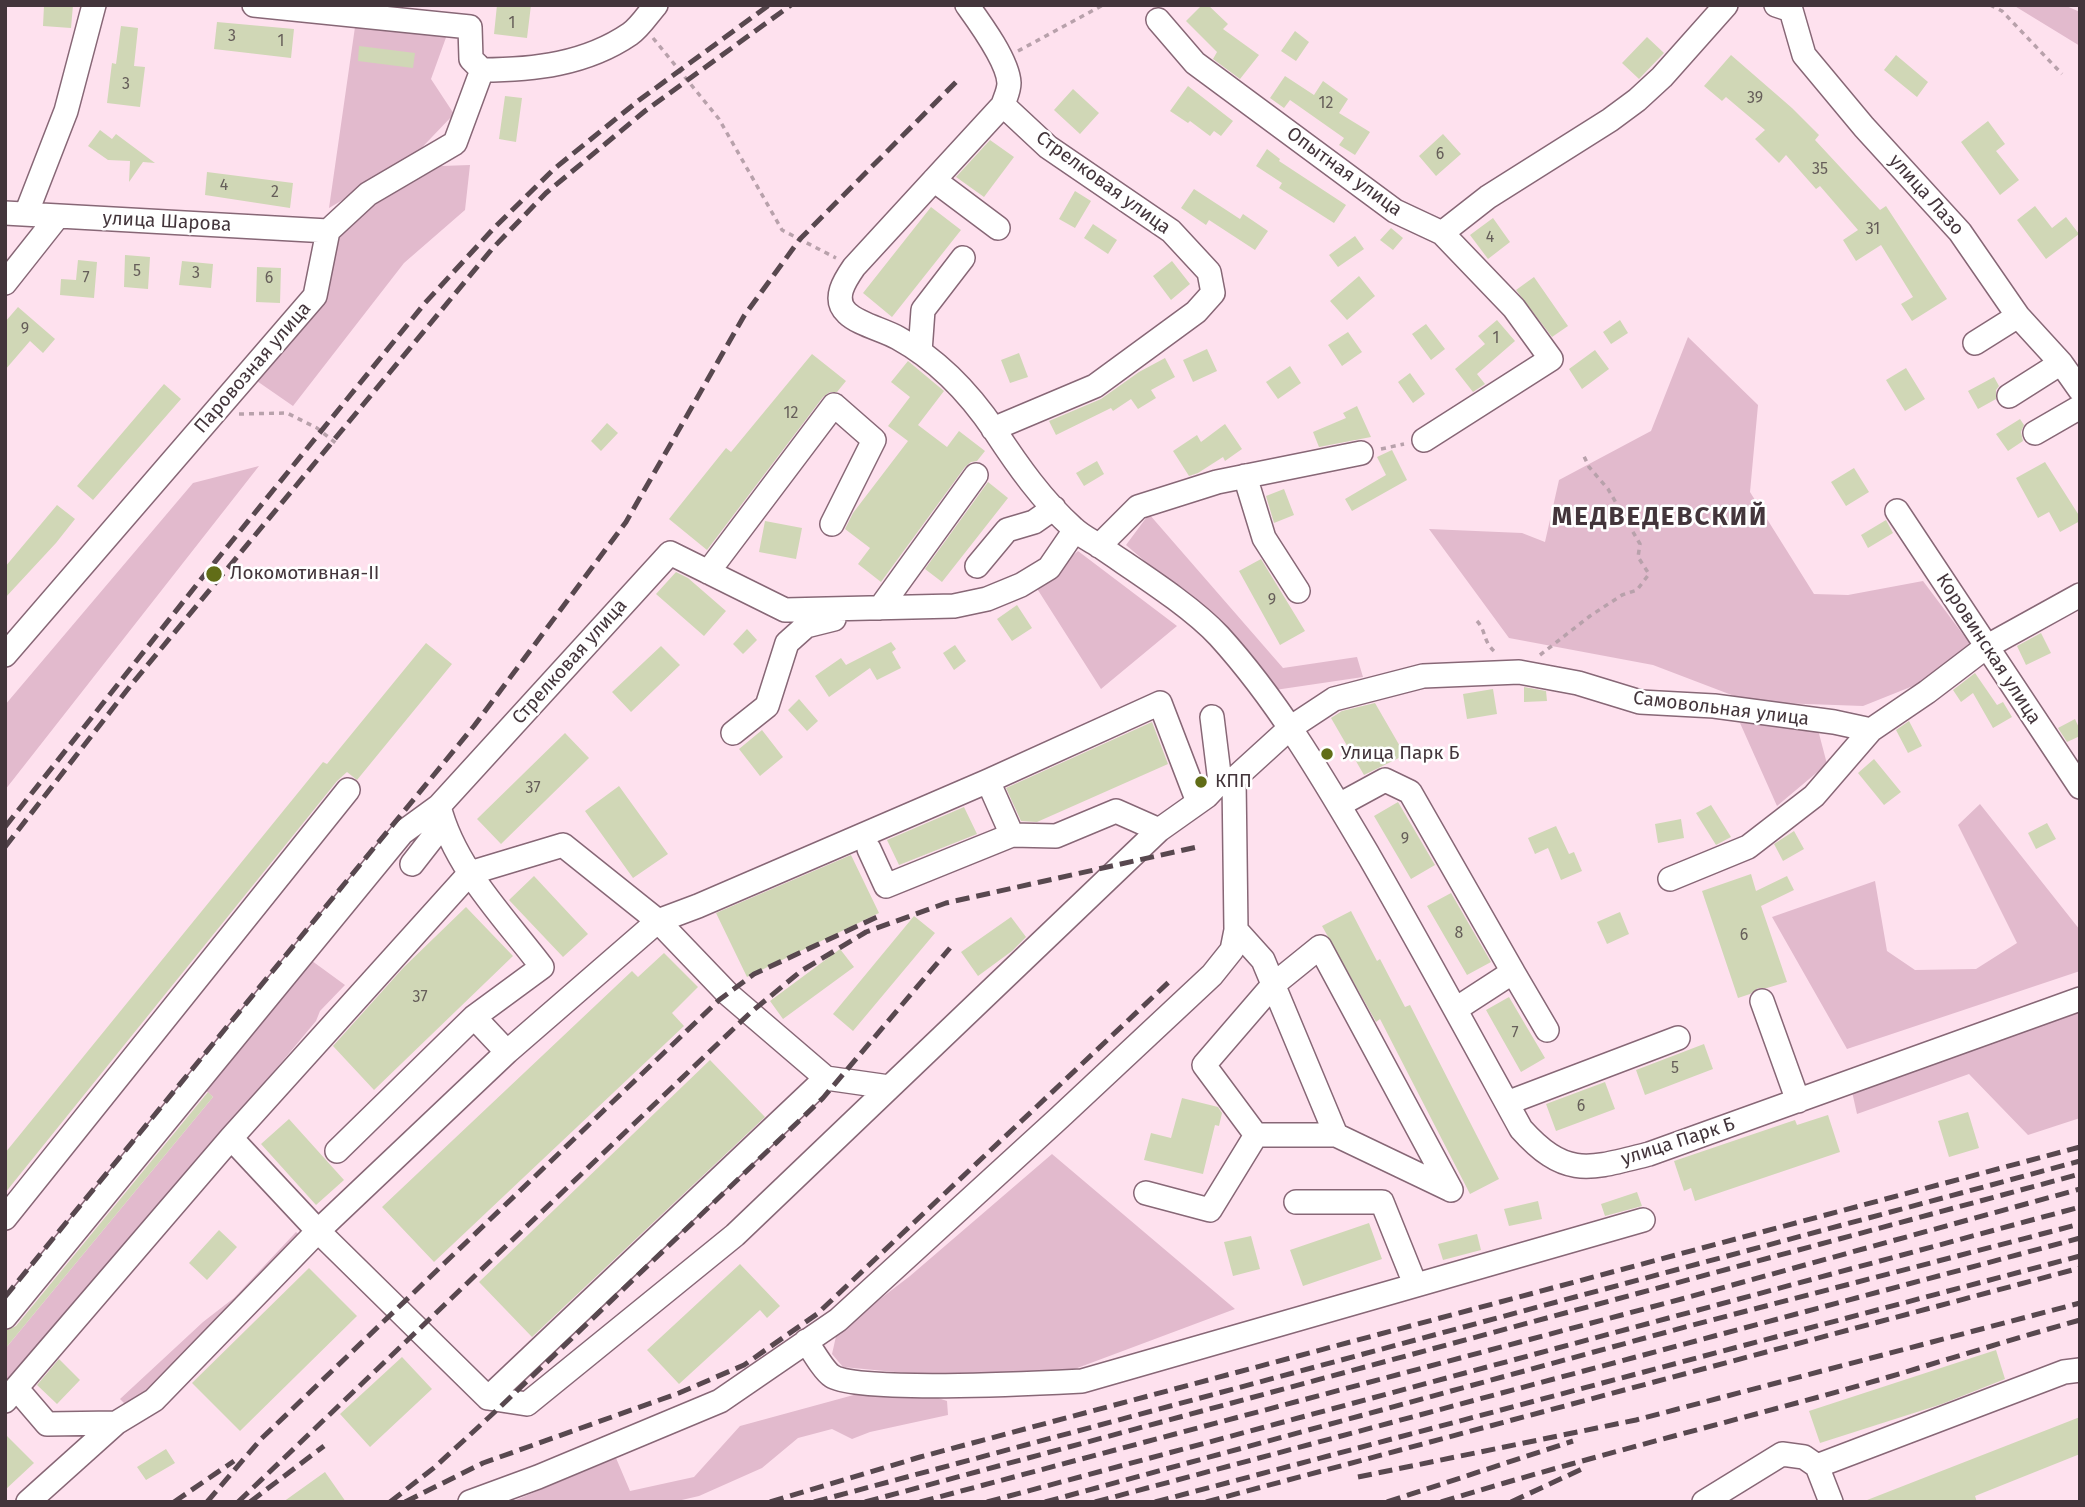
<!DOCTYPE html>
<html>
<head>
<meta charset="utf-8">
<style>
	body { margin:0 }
	#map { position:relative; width:2085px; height:1507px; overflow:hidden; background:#fee1ee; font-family:"Fira Sans",sans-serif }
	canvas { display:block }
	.frame { position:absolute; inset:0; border:7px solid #43353b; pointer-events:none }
</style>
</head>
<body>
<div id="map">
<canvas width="2085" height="1507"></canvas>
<div class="frame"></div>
</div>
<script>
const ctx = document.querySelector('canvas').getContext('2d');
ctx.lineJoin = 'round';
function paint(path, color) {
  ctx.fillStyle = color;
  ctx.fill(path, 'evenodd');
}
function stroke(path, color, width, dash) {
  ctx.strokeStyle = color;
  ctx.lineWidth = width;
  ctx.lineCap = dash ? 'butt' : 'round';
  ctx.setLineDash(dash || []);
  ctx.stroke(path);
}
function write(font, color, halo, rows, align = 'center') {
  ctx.font = font + ' "Fira Sans",sans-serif';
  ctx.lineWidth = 5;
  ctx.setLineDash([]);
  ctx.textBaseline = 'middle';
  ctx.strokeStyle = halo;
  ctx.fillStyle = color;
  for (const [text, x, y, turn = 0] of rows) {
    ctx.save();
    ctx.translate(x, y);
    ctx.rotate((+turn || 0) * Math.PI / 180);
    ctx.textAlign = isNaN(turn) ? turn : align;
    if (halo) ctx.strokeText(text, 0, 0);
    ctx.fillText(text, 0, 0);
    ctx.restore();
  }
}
const green = new Path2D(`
	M 2013,5 L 2064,5 L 2080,12 L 2080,46 Z
	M 355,27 L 448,32 L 431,79 L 454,114 L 409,161 L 329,208 Z
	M 470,165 L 465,210 L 404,263 L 293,406 L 254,379 L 349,220 L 441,166 Z
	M 1688,337 L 1758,405 L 1750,492 L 1814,594 L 1848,595 L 1923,581 L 1971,645 L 1923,682 L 1863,706 L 1750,702 L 1653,665 L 1509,638 L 1429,529 L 1522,533 L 1545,542 L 1559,480 L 1651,431 Z
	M 259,466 L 5,790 L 5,705 L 193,483 Z
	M 1149,514 L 1283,668 L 1357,657 L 1363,677 L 1275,690 L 1212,619 L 1126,545 Z
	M 1078,551 L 1177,626 L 1101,689 L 1036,587 Z
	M 1740,723 L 1817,726 L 1827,764 L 1777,806 Z
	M 1980,804 L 2080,930 L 2080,971 L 1847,1049 L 1772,917 L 1875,881 L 1887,951 L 1915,970 L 1976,969 L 2017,943 L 1958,825 Z
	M 308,958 L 345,985 L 320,1011 L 316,1021 L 117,1259 L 5,1384 L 5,1349 L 213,1097 L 205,1090 Z
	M 2080,1003 L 2080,1118 L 2028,1135 L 1969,1074 L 1857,1114 L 1851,1087 Z
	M 1052,1154 L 1235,1309 L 1072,1370 L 968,1379 L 843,1367 L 832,1354 L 837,1332 L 910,1276 Z
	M 296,1232 L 305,1240 L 153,1390 L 128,1407 L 120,1399 L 203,1322 L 234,1298 Z
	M 917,1391 L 947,1401 L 948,1415 L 870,1432 L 852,1439 L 832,1429 L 798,1438 L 762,1468 L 699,1496 L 673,1502 L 511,1502 L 616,1458 L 630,1491 L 694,1477 L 740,1426 L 861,1393 Z`);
const building = new Path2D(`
	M 44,5 L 73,5 L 71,28 L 43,26 Z
	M 497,5 L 531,5 L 527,38 L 494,34 Z
	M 1202,5 L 1208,5 L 1228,24 L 1223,29 L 1259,55 L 1240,79 L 1213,59 L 1217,52 L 1186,21 Z
	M 217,22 L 294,29 L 291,58 L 214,49 Z
	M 121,26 L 138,28 L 134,66 L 145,67 L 140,107 L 107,103 L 112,63 L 116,64 Z
	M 1295,31 L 1309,42 L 1296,61 L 1281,51 Z
	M 1647,37 L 1664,53 L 1639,79 L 1622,63 Z
	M 359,46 L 415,53 L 413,68 L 358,61 Z
	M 1731,55 L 1792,108 L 1819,135 L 1815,140 L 1880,210 L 1886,206 L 1947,299 L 1912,321 L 1901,304 L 1913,297 L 1881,245 L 1856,261 L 1843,240 L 1858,230 L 1820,186 L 1816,189 L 1786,155 L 1779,163 L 1755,139 L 1765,130 L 1726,97 L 1722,101 L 1704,86 Z
	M 1896,55 L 1928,82 L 1917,97 L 1884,70 Z
	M 1285,76 L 1314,95 L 1323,81 L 1348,99 L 1339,113 L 1370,132 L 1355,155 L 1339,145 L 1344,138 L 1290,100 L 1284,108 L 1270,98 Z
	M 1188,86 L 1233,121 L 1221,136 L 1214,131 L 1210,136 L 1190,121 L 1188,123 L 1170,111 Z
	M 1073,89 L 1099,113 L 1080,134 L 1054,110 Z
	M 505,96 L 522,98 L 516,142 L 499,139 Z
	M 1988,121 L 2005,144 L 1996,151 L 2019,180 L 2000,195 L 1961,142 Z
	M 100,130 L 112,139 L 116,134 L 155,163 L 143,162 L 129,182 L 130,161 L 108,160 L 88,146 Z
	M 1443,134 L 1461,154 L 1436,176 L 1419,156 Z
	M 990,140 L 1014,157 L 984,197 L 956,177 Z
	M 1267,149 L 1280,159 L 1279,161 L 1346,205 L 1334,223 L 1279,188 L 1282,183 L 1256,166 Z
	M 207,172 L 293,183 L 290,208 L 205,195 Z
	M 1194,189 L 1240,219 L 1243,214 L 1268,231 L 1255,250 L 1209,220 L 1206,225 L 1181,208 Z
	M 1075,191 L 1091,201 L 1075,228 L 1059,219 Z
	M 2035,206 L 2052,228 L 2066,217 L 2079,234 L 2046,259 L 2017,220 Z
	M 931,207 L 961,230 L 892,317 L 863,293 Z
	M 1493,218 L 1510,242 L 1488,259 L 1470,235 Z
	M 1093,224 L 1117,240 L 1108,254 L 1084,238 Z
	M 1391,228 L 1403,238 L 1393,250 L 1380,240 Z
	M 1355,236 L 1364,249 L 1338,267 L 1329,255 Z
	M 125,255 L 150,257 L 148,289 L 124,287 Z
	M 78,260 L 97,262 L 94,298 L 60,295 L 61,279 L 76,280 Z
	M 182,261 L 213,264 L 211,288 L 179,285 Z
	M 1172,261 L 1190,284 L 1171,300 L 1153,276 Z
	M 257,267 L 281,268 L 280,303 L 256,302 Z
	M 1359,276 L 1375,296 L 1347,320 L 1330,301 Z
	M 1534,277 L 1568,326 L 1552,337 L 1516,290 Z
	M 18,307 L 55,339 L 43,353 L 30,341 L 5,370 L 5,322 Z
	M 1497,320 L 1515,341 L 1477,374 L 1485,384 L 1473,392 L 1455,369 L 1485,344 L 1478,336 Z
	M 1620,320 L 1628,333 L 1611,344 L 1603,332 Z
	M 1426,324 L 1445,349 L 1431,360 L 1412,334 Z
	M 1348,332 L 1362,352 L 1342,366 L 1328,345 Z
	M 1207,349 L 1217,371 L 1193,382 L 1183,360 Z
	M 1595,350 L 1609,369 L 1582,389 L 1569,369 Z
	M 1019,353 L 1028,377 L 1010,383 L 1001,360 Z
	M 812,354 L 846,381 L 837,392 L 830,392 L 823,397 L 707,550 L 669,519 L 726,448 L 731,452 Z
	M 1165,358 L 1175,377 L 1151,390 L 1156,398 L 1138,409 L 1131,399 L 1113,411 L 1111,408 L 1056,435 L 1049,421 L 1101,399 L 1139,372 Z
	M 908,361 L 944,391 L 918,425 L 947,447 L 959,431 L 985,451 L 977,461 L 971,462 L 965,467 L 881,582 L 858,564 L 870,548 L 845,529 L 853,513 L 908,441 L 888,426 L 910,397 L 891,382 Z
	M 1290,366 L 1301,383 L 1278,399 L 1266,382 Z
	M 1906,368 L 1925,399 L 1905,411 L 1886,380 Z
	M 1410,373 L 1425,394 L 1413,403 L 1398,382 Z
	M 1994,377 L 1999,386 L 1996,390 L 1996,399 L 1978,409 L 1968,391 Z
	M 164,384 L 181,399 L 93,500 L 77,486 Z
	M 1357,406 L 1371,437 L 1319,447 L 1313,432 L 1346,418 L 1343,413 Z
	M 2020,419 L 2024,425 L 2021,432 L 2023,441 L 2008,451 L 1996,434 Z
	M 607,423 L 618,433 L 601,451 L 591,441 Z
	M 1225,424 L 1242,449 L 1225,461 L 1223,457 L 1198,473 L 1189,476 L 1173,451 L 1197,435 L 1201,442 Z
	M 1392,450 L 1407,480 L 1352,511 L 1345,499 L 1386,475 L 1377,457 Z
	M 1097,461 L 1104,474 L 1084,486 L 1076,473 Z
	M 2045,462 L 2080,517 L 2080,521 L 2060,532 L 2049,512 L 2038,518 L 2016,478 Z
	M 1854,468 L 1869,492 L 1846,506 L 1831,482 Z
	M 988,482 L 1008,498 L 942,582 L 925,569 Z
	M 1284,489 L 1294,515 L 1274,523 L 1266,496 Z
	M 57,505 L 75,519 L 56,543 L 5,598 L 5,567 Z
	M 1886,520 L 1893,533 L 1868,548 L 1861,535 Z
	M 765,521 L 802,528 L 796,559 L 759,552 Z
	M 1261,559 L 1305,631 L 1280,645 L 1239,571 Z
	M 676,572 L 688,578 L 726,611 L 704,636 L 656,594 Z
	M 1017,605 L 1032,628 L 1012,641 L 997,619 Z
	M 747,629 L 757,640 L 743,654 L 733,644 Z
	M 2041,633 L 2051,653 L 2026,665 L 2017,646 Z
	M 891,642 L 896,649 L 892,652 L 901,668 L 877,680 L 870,668 L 829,697 L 815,676 L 841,658 L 846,665 Z
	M 426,643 L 452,664 L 357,780 L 347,772 L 337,781 L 5,1193 L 5,1153 L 323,762 L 327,764 Z
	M 955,645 L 966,661 L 954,670 L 943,653 Z
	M 661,646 L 680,665 L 631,712 L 612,692 Z
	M 1975,673 L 1997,705 L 2003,702 L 2012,717 L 1993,728 L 1973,693 L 1961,702 L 1953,690 Z
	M 1524,687 L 1546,691 L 1547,701 L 1524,702 Z
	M 1493,689 L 1497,714 L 1467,719 L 1463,694 Z
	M 799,699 L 818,721 L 807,731 L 788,710 Z
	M 1375,703 L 1405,755 L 1364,775 L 1331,718 L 1342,711 Z
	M 2075,719 L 2080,730 L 2080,736 L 2067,742 L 2058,728 Z
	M 1909,721 L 1922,746 L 1908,753 L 1896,730 Z
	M 1152,722 L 1168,764 L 1037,822 L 1021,821 L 1006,788 Z
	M 762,730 L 783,757 L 760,776 L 739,749 Z
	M 565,733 L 589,758 L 501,844 L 477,819 Z
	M 1874,759 L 1901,792 L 1884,805 L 1858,773 Z
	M 619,786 L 668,854 L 633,878 L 585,811 Z
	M 1398,802 L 1435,865 L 1411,879 L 1374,816 Z
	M 1711,805 L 1731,837 L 1716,845 L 1696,813 Z
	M 964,807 L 977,834 L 899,865 L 887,840 Z
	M 1681,819 L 1684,838 L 1658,843 L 1655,824 Z
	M 2047,823 L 2056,839 L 2036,849 L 2028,833 Z
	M 1556,826 L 1569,854 L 1574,852 L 1582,871 L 1561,880 L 1548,848 L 1535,854 L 1528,838 Z
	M 1794,831 L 1804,849 L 1783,861 L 1774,844 Z
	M 851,855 L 879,913 L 747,977 L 716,913 Z
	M 1751,874 L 1756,891 L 1787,876 L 1794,890 L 1761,906 L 1787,982 L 1767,988 L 1758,988 L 1750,994 L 1738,998 L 1702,891 Z
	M 534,876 L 588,934 L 563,957 L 509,900 Z
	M 1451,893 L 1491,962 L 1467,975 L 1427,906 Z
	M 466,907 L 513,956 L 374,1090 L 333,1046 L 404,967 Z
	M 1351,911 L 1377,961 L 1380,959 L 1405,1007 L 1410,1005 L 1499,1179 L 1470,1194 L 1380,1019 L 1376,1022 L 1322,926 Z
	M 1620,912 L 1629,934 L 1607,944 L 1597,922 Z
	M 914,916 L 935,933 L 853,1031 L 833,1014 Z
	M 1011,917 L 1026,937 L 1012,951 L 978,976 L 961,952 Z
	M 840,949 L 854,967 L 783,1019 L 770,1001 Z
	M 664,953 L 698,987 L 672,1013 L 684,1026 L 434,1262 L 382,1207 L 632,971 L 638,977 Z
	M 1509,997 L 1545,1058 L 1521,1072 L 1486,1010 Z
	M 1704,1044 L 1713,1069 L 1645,1095 L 1636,1070 Z
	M 710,1060 L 765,1117 L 532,1337 L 479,1282 Z
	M 1605,1082 L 1615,1109 L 1556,1131 L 1546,1104 Z
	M 208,1092 L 213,1097 L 5,1349 L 5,1331 L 16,1326 Z
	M 1182,1098 L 1218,1107 L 1222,1113 L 1219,1126 L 1215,1125 L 1203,1174 L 1144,1160 L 1151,1133 L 1171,1138 Z
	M 1968,1112 L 1979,1148 L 1949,1157 L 1938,1121 Z
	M 1828,1115 L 1840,1152 L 1695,1201 L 1691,1188 L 1684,1191 L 1674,1161 L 1795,1120 L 1797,1125 Z
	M 289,1119 L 344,1180 L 316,1205 L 261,1144 Z
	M 1637,1192 L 1642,1206 L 1605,1216 L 1601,1204 Z
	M 1538,1201 L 1542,1219 L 1509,1226 L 1504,1209 Z
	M 1369,1223 L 1382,1259 L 1303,1286 L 1290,1250 Z
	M 219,1230 L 237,1247 L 207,1280 L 189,1263 Z
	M 1477,1234 L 1481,1250 L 1443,1260 L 1438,1244 Z
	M 1251,1236 L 1260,1269 L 1233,1276 L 1224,1242 Z
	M 740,1264 L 780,1306 L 767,1318 L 760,1310 L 679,1384 L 647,1350 Z
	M 309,1268 L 357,1316 L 240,1431 L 192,1383 Z
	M 1996,1350 L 2005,1379 L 1942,1404 L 1820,1443 L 1809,1411 Z
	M 402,1357 L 432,1389 L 370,1447 L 340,1414 Z
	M 59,1359 L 80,1380 L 57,1404 L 37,1385 Z
	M 2080,1417 L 2080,1454 L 1975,1496 L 1977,1502 L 1862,1502 Z
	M 5,1434 L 34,1463 L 5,1490 Z
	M 166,1449 L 175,1463 L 146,1480 L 137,1467 Z
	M 325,1472 L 346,1502 L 283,1502 Z`);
const path = new Path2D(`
	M 1990,5 L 2002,11 L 2062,74
	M 653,38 L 719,119 L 782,230 L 836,258
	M 1018,51 L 1103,5
	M 239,414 L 287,413 L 317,428 L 337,444
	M 1381,449 L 1404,444
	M 1477,621 C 1487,632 1482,641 1496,653
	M 1540,655 L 1590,616 L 1622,595 L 1637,590 L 1649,574 L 1638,557 L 1640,544 L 1608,489 L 1589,467 L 1583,454`);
const minor = new Path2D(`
	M 254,5 L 470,27 L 471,59 L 482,70
	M 967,5 C 980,23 1008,61 1009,83 C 1009,91 1005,98 1003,105 L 854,267 C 845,280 832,299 847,313 C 858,324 884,330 898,338 C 938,360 970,394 995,431 C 1018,466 1042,500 1073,528 C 1081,536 1092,541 1101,547 C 1137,572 1190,605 1219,636 C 1279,702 1324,780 1369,856 C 1421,946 1471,1038 1521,1129 C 1566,1179 1589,1169 1649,1154 L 2080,999
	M 1776,5 L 1791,10 L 1804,55 L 1864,127 L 1960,232 L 2018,316 L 2061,363 L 2080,390
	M 1158,20 L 1195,63 L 1395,211 L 1442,233 L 1514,308 L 1551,359 L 1424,440
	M 934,180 L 998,228
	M 5,213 L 328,231
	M 26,214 L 66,111 L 94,5
	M 1442,233 L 1488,197 L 1610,120 L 1637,100 L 1662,77 L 1726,5
	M 5,283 L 58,216
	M 1975,343 L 2018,316
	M 920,352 L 923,310 L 963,258
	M 2009,396 L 2061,363
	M 993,429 L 1095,386 L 1196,312 L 1213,293 L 1209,272 L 1171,231 L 1048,147 L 1003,105
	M 2035,433 L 2080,407
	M 1245,476 L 1264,538 L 1298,591
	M 1897,511 L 2080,787
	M 1099,546 L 1138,507 L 1217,482 L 1361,453
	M 977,566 L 1007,530 L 1034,522 L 1054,508
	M 708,572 L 834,405 L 874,440 L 832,524
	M 880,608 L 976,475
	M 5,655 L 315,296 L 328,231 L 368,194 L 455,143 L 482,70 C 534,70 586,64 630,34 C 640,27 648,14 656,5
	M 1212,717 L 1220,782
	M 733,733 L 767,706 L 787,643 L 806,626 L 834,619
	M 988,781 L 1012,835
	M 1339,805 L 1385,780 L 1410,792 L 1513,972 L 1456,1009
	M 869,849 L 886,886 L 1012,835 L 1056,836 L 1116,811 L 1159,830
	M 412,864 L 444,823
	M 1670,879 L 1748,847 L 1814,796 L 1871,730
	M 1236,930 L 1263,960 L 1336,1135 L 1451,1190
	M 1513,972 L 1547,1030
	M 1762,1001 L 1798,1101
	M 474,1017 L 507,1052
	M 826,1078 L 889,1087
	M 1507,1103 L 1678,1038
	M 1336,1135 L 1256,1135 L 1204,1065 L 1273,985 L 1320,947 L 1451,1190
	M 231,1138 L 318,1231 L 507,1052 L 658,921 L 698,906 L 988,781 L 1160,703 L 1198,802
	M 337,1151 L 474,1017 L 542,967 C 505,918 454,867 439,806
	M 1146,1193 L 1210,1210 L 1256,1135
	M 1296,1202 L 1382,1202 L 1415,1284
	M 5,1218 L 348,790
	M 5,1317 L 402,833 L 439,806 L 670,553 L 785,610 L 954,606 L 987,599 L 1021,585 L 1049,568 L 1075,530
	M 806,1341 C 812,1350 824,1371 832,1376 C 857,1393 1042,1383 1082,1381 L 1643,1220
	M 488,1398 L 527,1404 L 735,1235 L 1159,830 L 1207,796 L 1220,782 L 1234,779
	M 5,1401 L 231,1138 L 470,873 L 563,845 L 658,921 L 728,994 L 826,1078 L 488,1398 L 318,1231 L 154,1400 L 116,1423 L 47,1424 L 17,1389
	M 28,1502 L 116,1423
	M 470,1502 L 538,1477 L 720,1401 L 838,1320 L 1059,1118 L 1212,975 L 1232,950 L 1236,930 L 1234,779 L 1290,728 L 1334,699 L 1423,676 L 1519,672 L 1578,683 L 1640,702 L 1714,706 L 1834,722 L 1871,730 L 1927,692 L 1986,647 L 2080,595
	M 1704,1502 L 1782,1454 L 1804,1457 L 1817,1466
	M 1831,1502 L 1817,1466 L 2064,1372 L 2080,1370`);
const rail = new Path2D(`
	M 5,827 L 202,578 L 425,303 L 494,228 L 554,169 L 638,101 L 769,5
	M 5,847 L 131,685 L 492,249 L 546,193 L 645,111 L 791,5
	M 5,1297 L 474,726 L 626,522 L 744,316 L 800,239 L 959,79
	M 1358,1477 L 1636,1420 L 2080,1303
	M 174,1502 L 234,1461
	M 207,1502 L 261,1439 L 719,1000 L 754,974 L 877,917
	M 238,1502 L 750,1013 L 801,971 L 866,932 L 946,903 L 1197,847
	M 250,1502 L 324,1446
	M 390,1502 L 435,1467 L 499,1408 L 823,1098 L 950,948
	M 405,1502 L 483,1463 L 679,1393 L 744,1365 L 817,1314 L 1173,978
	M 770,1502 L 920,1457 L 2080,1147
	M 814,1502 L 2080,1161
	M 865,1502 L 2080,1174
	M 920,1502 L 1689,1297 L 2080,1189
	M 987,1502 L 2080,1207
	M 1045,1502 L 1689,1326 L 2080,1224
	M 1095,1502 L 2080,1238
	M 1155,1502 L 2080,1256
	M 1206,1502 L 2080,1268
	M 1387,1502 L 1573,1441
	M 1441,1502 C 1561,1465 1683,1434 1804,1401 C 1897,1376 1988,1346 2080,1320
	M 1511,1502 L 1584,1468`);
const markers = [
	[214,574,9,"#616d17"],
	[1327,754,7,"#616d17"],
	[1201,782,7,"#616d17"]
];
const numberNames = [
	["1",512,24],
	["3",232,37],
	["1",281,42],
	["3",126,85],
	["39",1755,99],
	["12",1326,104],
	["6",1440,155],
	["35",1820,170],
	["4",224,186],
	["2",275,193],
	["31",1873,230],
	["4",1490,238],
	["5",137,272],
	["3",196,274],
	["7",86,279],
	["6",269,279],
	["9",25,330],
	["1",1496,339],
	["12",791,414],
	["9",1272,601],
	["37",533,789],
	["9",1405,840],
	["8",1459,934],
	["6",1744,936],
	["37",420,998],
	["7",1515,1034],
	["5",1675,1069],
	["6",1581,1107]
];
const streetNames = [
	["Опытная улица",1344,172,36],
	["Стрелковая улица",1103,183,36],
	["улица Лазо",1926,195,48],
	["улица Шарова",167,222,3],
	["Паровозная улица",253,368,-49],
	["Коровинская улица",1988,649,57],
	["Стрелковая улица",570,662,-48],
	["Самовольная улица",1721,709,7],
	["улица Парк Б",1678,1142,-18]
];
const poiNames = [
	["Локомотивная-II",230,574],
	["Улица Парк Б",1341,754],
	["КПП",1215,782]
];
const districtNames = [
	["МЕДВЕДЕВСКИЙ",1660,518]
];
paint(green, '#e2bacd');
paint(building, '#d0d7b6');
stroke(minor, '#876776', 26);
stroke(path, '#b8a1ab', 3.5, [5, 5]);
stroke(minor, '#fff', 23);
stroke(rail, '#58484f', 5, [14, 7]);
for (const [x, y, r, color] of markers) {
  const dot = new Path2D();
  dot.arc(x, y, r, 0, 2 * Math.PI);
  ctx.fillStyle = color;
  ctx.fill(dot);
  stroke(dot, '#fff', 2.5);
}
write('16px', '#665e5a', null, numberNames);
write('19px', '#43353b', '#fff', streetNames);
write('19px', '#43353b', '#fff', poiNames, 'left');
ctx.letterSpacing = '2px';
write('bold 26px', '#43353b', '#fff', districtNames);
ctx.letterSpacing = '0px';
</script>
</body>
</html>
